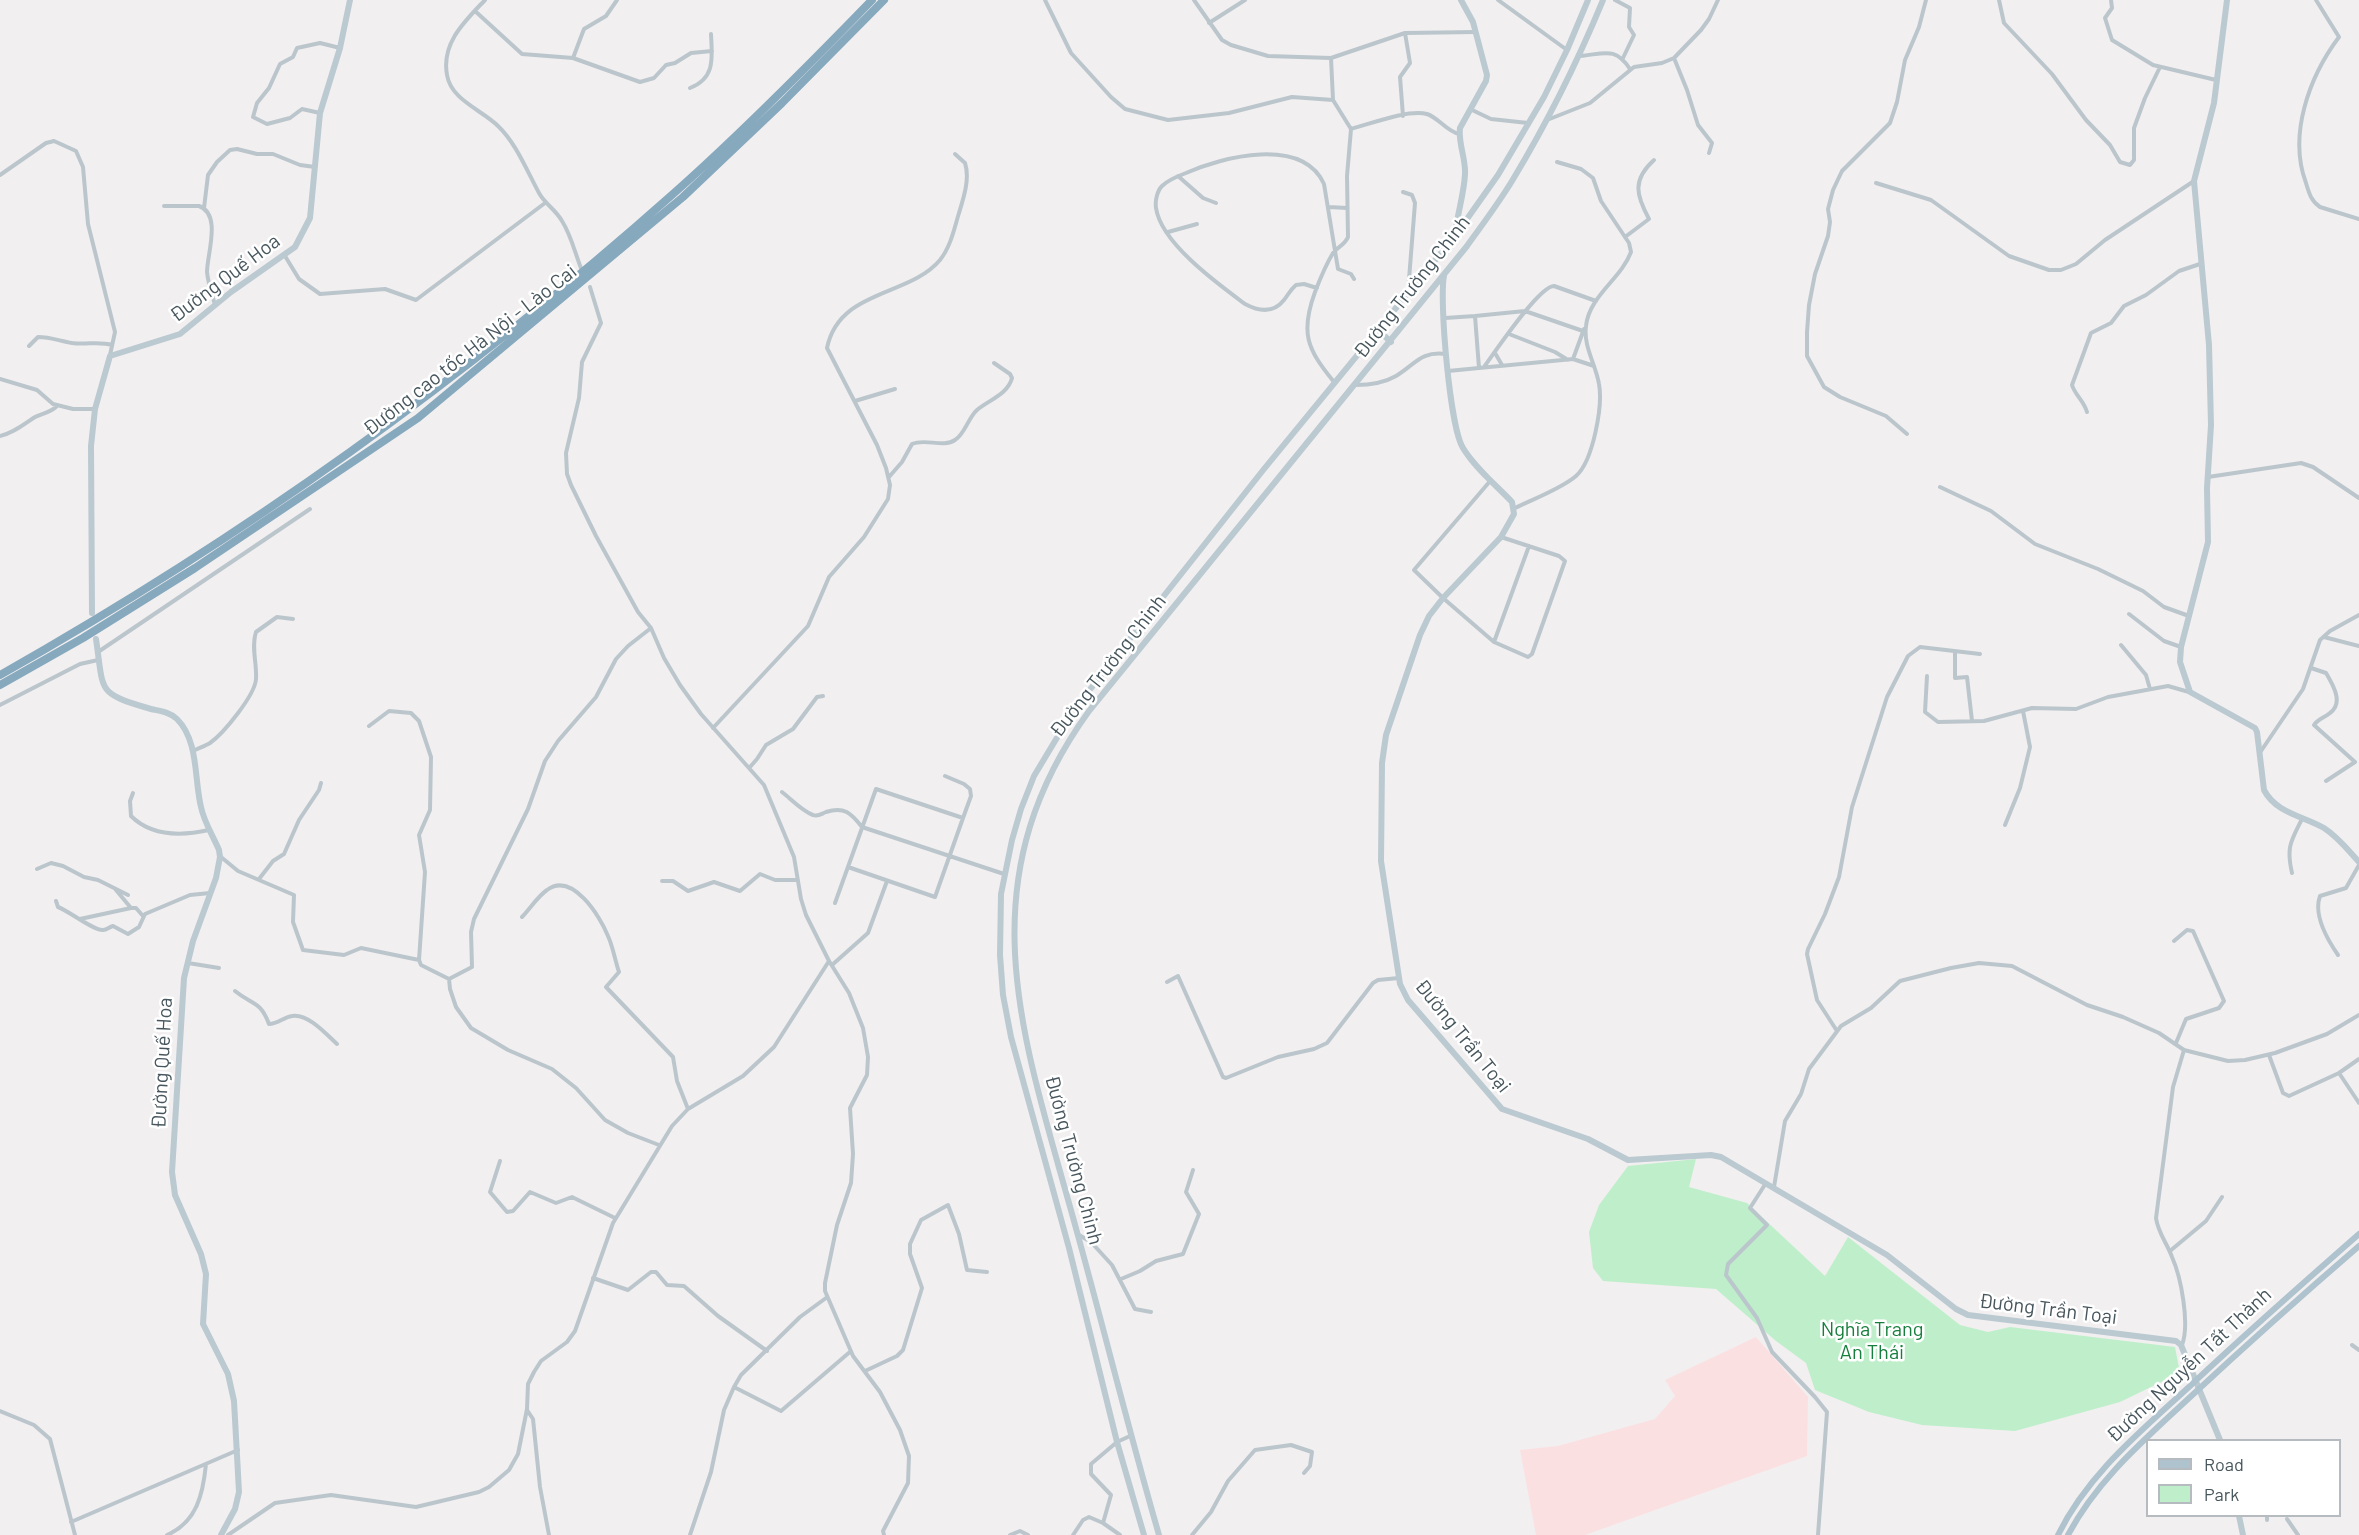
<!DOCTYPE html>
<html>
<head>
<meta charset="utf-8">
<style>
	body { margin:0 }
	#map { position:relative; width:2359px; height:1535px; overflow:hidden; background:#f2eff0; font-family:Barlow,sans-serif }
	canvas { display:block }
	.legend { position:absolute; left:2146px; top:1439px; width:195px; height:78px; box-sizing:border-box; background:#fff; border:2px solid #b5bbbe; margin:0; padding:8px 10px; list-style:none; font-size:18px; color:#47565d }
	.legend li { display:flex; align-items:center; gap:12px; height:30px }
	.legend b { width:30px; border:2px solid #b5bbbe }
</style>
</head>
<body>
<div id="map">
<canvas width="2359" height="1535"></canvas>
<ul class="legend">
<li><b style="height:8px;background:#afc3ce"></b>Road</li>
<li><b style="height:16px;background:#beefca"></b>Park</li>
</ul>
</div>
<script>
const ctx = document.querySelector('canvas').getContext('2d');
ctx.lineJoin = 'round';
function paint(path, color) {
  ctx.fillStyle = color;
  ctx.fill(path, 'evenodd');
}
function stroke(path, color, width, dash) {
  ctx.strokeStyle = color;
  ctx.lineWidth = width;
  ctx.lineCap = dash ? 'butt' : 'round';
  ctx.setLineDash(dash || []);
  ctx.stroke(path);
}
function write(font, color, halo, rows, align = 'center') {
  ctx.font = font + ' Barlow,sans-serif';
  ctx.lineWidth = 5;
  ctx.setLineDash([]);
  ctx.textBaseline = 'middle';
  ctx.strokeStyle = halo;
  ctx.fillStyle = color;
  for (const [text, x, y, turn = 0] of rows) {
    ctx.save();
    ctx.translate(x, y);
    ctx.rotate((+turn || 0) * Math.PI / 180);
    ctx.textAlign = isNaN(turn) ? turn : align;
    if (halo) ctx.strokeText(text, 0, 0);
    ctx.fillText(text, 0, 0);
    ctx.restore();
  }
}
const medical = new Path2D(`
	M 1756,1337 L 1808,1397 L 1807,1456 L 1585,1535 L 1536,1535 L 1520,1450 L 1558,1446 L 1655,1419 L 1675,1396 L 1665,1380 Z`);
const green = new Path2D(`
	M 1696,1159 L 1689,1187 L 1747,1203 L 1825,1276 L 1848,1237 L 1960,1325 L 1988,1332 L 2010,1327 L 2175,1347 L 2180,1373 L 2120,1402 L 2015,1431 L 1922,1425 L 1869,1412 L 1815,1390 L 1806,1363 L 1776,1341 L 1716,1289 L 1603,1281 L 1593,1268 L 1589,1232 L 1599,1205 L 1628,1166 Z`);
const street = new Path2D(`
	M 485,0 C 465,21 441,43 447,75 C 451,100 482,110 498,126 C 516,143 527,171 539,193 C 545,204 556,210 562,221 C 571,235 575,253 581,268
	M 1045,0 L 1071,53 L 1111,97 L 1125,109 L 1168,120 L 1229,113 L 1292,97 L 1333,100
	M 1194,0 L 1222,40 L 1231,45 L 1268,56 L 1331,58 L 1405,33 L 1476,32
	M 1498,0 L 1567,50
	M 1615,0 L 1630,8 L 1629,27 L 1634,35 L 1623,58
	M 1999,0 L 2004,23 L 2052,74 L 2086,120 L 2110,145 L 2120,162 L 2130,165 L 2134,160 L 2134,128 L 2145,98 L 2160,67
	M 2111,0 L 2112,8 L 2105,18 L 2112,40 L 2153,65 L 2216,80
	M 2316,0 L 2339,37 C 2309,77 2288,135 2306,183 C 2309,193 2311,201 2320,207 L 2359,219
	M 475,11 L 522,54 L 573,58 L 640,82 L 654,78 L 666,65 L 675,63 L 691,53 L 712,51
	M 1209,23 L 1245,0
	M 1580,56 C 1604,54 1615,46 1630,69
	M 573,58 L 584,29 L 606,16 L 617,0
	M 1331,58 L 1333,100 L 1351,129 L 1347,176 L 1348,237 C 1345,245 1337,247 1333,253 C 1325,266 1320,279 1315,292 C 1300,333 1307,349 1334,382
	M 1674,58 L 1687,90 L 1698,125 L 1712,143 L 1709,153
	M 690,88 C 716,78 712,57 711,34
	M 1470,109 L 1491,119 L 1528,123
	M 320,113 L 302,109 L 290,118 L 267,124 L 253,117 L 257,103 L 269,88 L 280,64 L 293,57 L 297,48 L 320,43 L 340,48
	M 1403,116 L 1400,77 L 1410,63 L 1405,33
	M 1547,120 L 1590,103 L 1634,67 L 1662,63 L 1674,58 L 1701,30 L 1709,19 L 1718,0
	M 1351,129 C 1370,124 1408,109 1427,114 C 1439,118 1446,131 1459,134
	M 0,175 L 46,143 L 54,141 L 76,151 L 83,167 L 88,224 L 115,332 L 110,355
	M 1178,176 L 1203,198 L 1216,203
	M 1876,183 L 1931,200 L 2009,256 L 2049,270 L 2061,270 L 2076,264 L 2105,240 L 2194,181
	M 1403,192 L 1412,195 L 1415,203 L 1408,292
	M 164,206 L 199,206 C 222,214 207,254 207,272 C 208,283 212,294 215,305
	M 1329,207 L 1347,208
	M 204,208 L 208,175 L 217,162 L 230,150 L 237,149 L 257,154 L 273,154 L 300,165 L 315,167
	M 1168,232 L 1197,224
	M 1625,237 L 1649,219 C 1636,195 1632,180 1654,160
	M 285,256 L 299,279 L 320,294 L 385,289 L 416,300 L 545,203
	M 590,287 L 601,323 L 582,362 L 579,398 L 566,453 L 567,474 L 571,485 L 596,536 L 638,612 L 651,628 L 664,658 L 680,685 L 701,714 L 764,785 L 794,857 L 801,899 L 806,915 L 829,961 L 849,993 L 863,1028 L 868,1057 L 867,1075 L 850,1108 L 853,1154 L 851,1183 L 837,1225 L 825,1283 L 825,1291 L 853,1356 L 880,1392 L 900,1430 L 909,1456 L 908,1483 L 883,1531 L 884,1535
	M 1317,288 L 1304,284 L 1296,285 C 1290,290 1288,295 1284,300 C 1273,314 1258,311 1245,304 C 1218,284 1161,243 1156,208 C 1155,201 1157,191 1162,186 C 1168,180 1178,176 1186,173 C 1222,157 1302,136 1324,184 L 1338,269 L 1351,274 L 1354,279
	M 1475,316 L 1525,311 L 1583,331
	M 1445,318 L 1475,316 L 1479,368 L 1448,371
	M 1509,334 L 1555,352 L 1568,360
	M 29,346 L 38,337 C 50,337 60,341 72,343 C 86,345 99,341 112,345
	M 1495,353 L 1502,365
	M 1573,359 L 1584,329
	M 1484,367 C 1495,352 1539,286 1554,286 L 1596,301
	M 1479,368 L 1573,359 L 1594,366
	M 0,379 L 37,390 L 53,404 L 73,409 L 95,409
	M 1355,385 C 1369,385 1384,383 1396,376 C 1416,364 1420,351 1446,354
	M 855,401 L 895,389
	M 2087,412 C 2084,401 2075,395 2072,385 L 2091,333 L 2111,323 L 2124,306 L 2146,295 L 2179,271 L 2200,264
	M 1907,434 L 1886,416 L 1840,397 L 1824,387 L 1807,356 L 1807,332 L 1809,305 L 1815,274 L 1828,236 L 1830,222 L 1828,209 L 1833,190 L 1842,171 L 1890,123 L 1897,102 L 1905,60 L 1919,27 L 1926,0
	M 0,436 C 14,433 24,424 35,417 C 43,413 50,413 57,406
	M 889,477 L 902,462 L 912,444 C 925,438 943,448 955,440 C 965,434 968,418 977,410 C 989,400 1008,394 1012,378 L 1010,374 L 994,363
	M 2208,477 L 2301,463 L 2313,467 L 2359,498
	M 1491,480 L 1414,570 L 1443,598 L 1494,642 L 1528,657 L 1532,654 L 1565,561 L 1559,556 L 1501,537
	M 1940,487 L 1991,511 L 2035,544 L 2098,569 L 2143,591 L 2164,607 L 2189,616
	M 1515,508 C 1533,499 1561,489 1576,476 C 1593,461 1603,406 1599,384 C 1596,365 1583,346 1586,326 C 1589,296 1621,279 1631,252 L 1629,243 L 1601,201 L 1593,178 L 1581,169 L 1557,162
	M 2129,614 L 2164,641 L 2181,647
	M 2324,637 L 2359,646
	M 1494,642 L 1529,546
	M 2121,645 L 2146,675 L 2150,689
	M 98,652 L 310,509
	M 1955,652 L 1955,678 L 1967,677 L 1972,721
	M 2311,668 L 2326,673 C 2333,685 2344,703 2330,713 C 2324,718 2318,719 2314,725 L 2355,762 L 2326,781
	M 1927,676 L 1925,712 L 1938,722 L 1984,721 L 2032,708 L 2076,709 L 2108,697 L 2168,686 L 2189,692
	M 0,705 L 80,664 L 98,660
	M 369,726 L 389,711 L 411,713 L 419,721 L 431,757 L 430,810 L 419,835 L 425,872 L 419,960 L 421,965 L 449,979 L 450,989 L 456,1007 L 471,1028 L 508,1050 L 552,1069 L 576,1088 L 605,1120 L 628,1133 L 659,1145
	M 713,728 L 808,626 L 829,577 L 864,537 L 888,499 L 890,485 L 886,468 L 877,445 L 827,348 C 839,289 909,297 940,260 C 951,246 954,229 959,213 C 964,197 970,178 965,163 L 955,154
	M 193,751 C 199,748 205,746 210,743 C 224,733 255,695 256,679 C 257,663 251,647 256,632 L 277,617 L 293,619
	M 2259,754 L 2303,689 L 2320,640 L 2330,631 L 2359,615
	M 750,767 L 757,759 L 766,745 L 793,729 L 817,697 L 823,696
	M 945,776 L 964,784 L 970,789 L 971,796 L 963,818
	M 782,792 C 791,799 802,811 813,815 C 818,817 821,814 826,812 C 844,806 851,813 862,827 L 1004,874
	M 133,793 L 130,801 L 131,816 C 152,837 182,836 209,830
	M 2005,825 L 2020,788 L 2030,747 L 2023,711
	M 221,857 L 238,871 L 294,895 L 293,922 L 303,950 L 344,955 L 361,948 L 419,960
	M 37,869 L 51,863 L 63,866 L 84,877 L 98,880 L 128,895
	M 2292,873 C 2286,847 2291,841 2302,819
	M 259,879 L 273,861 L 284,854 L 299,820 L 319,790 L 321,783
	M 662,881 L 673,881 L 688,891 L 714,882 L 740,891 L 760,874 L 775,880 L 798,880
	M 116,890 L 131,908
	M 56,901 L 58,907 C 69,911 94,931 103,930 C 107,930 109,927 113,926 L 128,934 L 139,927 L 145,914 L 190,895 L 210,893
	M 835,903 L 876,789 L 963,818 L 935,897 L 848,867
	M 522,917 C 530,909 537,897 547,890 C 572,871 600,916 608,936 C 613,947 615,960 619,972 L 606,987 L 673,1057 L 677,1081 L 688,1109
	M 80,919 L 131,908 L 136,908 L 143,916
	M 2174,941 L 2187,930 L 2193,931 L 2224,1001 L 2219,1008 L 2186,1019 L 2176,1043
	M 2338,955 C 2327,939 2313,915 2320,896 L 2346,888 L 2359,865
	M 188,963 L 219,968
	M 832,965 L 868,933 L 887,881
	M 449,979 L 472,967 L 471,932 L 474,919 L 528,809 L 545,761 L 558,741 L 596,697 L 616,659 L 628,646 L 651,628
	M 1167,982 L 1178,976 L 1223,1077 L 1226,1078 L 1278,1057 L 1314,1049 L 1327,1043 L 1373,983 L 1378,980 L 1399,978
	M 235,991 C 252,1005 260,1000 269,1024 C 278,1024 284,1017 292,1016 C 308,1013 327,1035 337,1044
	M 1837,1031 L 1817,1000 L 1807,954 L 1808,949 L 1825,914 L 1839,877 L 1852,807 L 1887,697 L 1908,656 L 1920,647 L 1980,654
	M 2269,1055 L 2283,1093 L 2289,1096 L 2339,1073 L 2359,1059
	M 2339,1073 L 2359,1103
	M 500,1161 L 490,1192 L 507,1212 L 513,1211 L 530,1192 L 556,1203 L 572,1197 L 615,1218
	M 1766,1183 L 1750,1208 L 1767,1225 L 1728,1264 L 1726,1275 L 1757,1318 L 1772,1352 L 1815,1397 L 1827,1412 L 1818,1535
	M 1774,1187 L 1785,1121 L 1801,1094 L 1809,1069 L 1841,1026 L 1871,1008 L 1900,981 L 1951,968 L 1979,963 L 2012,966 L 2087,1005 L 2123,1017 L 2159,1033 L 2184,1050 L 2228,1061 L 2245,1060 L 2275,1053 L 2327,1034 L 2359,1015
	M 1079,1235 L 1091,1242 L 1112,1265 L 1135,1309 L 1151,1312
	M 2170,1251 L 2206,1221 L 2222,1197
	M 593,1278 L 628,1290 L 651,1272 L 656,1272 L 667,1285 L 684,1286 L 718,1316 L 767,1351
	M 1121,1279 L 1140,1271 L 1156,1261 L 1183,1254 L 1199,1214 L 1186,1192 L 1193,1170
	M 2182,1345 C 2190,1324 2181,1277 2172,1257 C 2167,1243 2158,1233 2156,1218 L 2173,1087 L 2184,1050
	M 2352,1345 L 2359,1350
	M 865,1371 L 897,1356 L 903,1350 L 922,1288 L 910,1254 L 910,1244 L 921,1220 L 948,1205 L 959,1234 L 967,1270 L 987,1272
	M 734,1387 L 781,1411 L 851,1351
	M 527,1410 L 533,1419 L 540,1487 L 549,1535
	M 0,1411 L 34,1425 L 50,1439 L 75,1535
	M 2267,1516 L 2267,1520
	M 2287,1519 L 2298,1535
	M 71,1522 L 238,1450
	M 1103,1523 L 1111,1495 L 1091,1474 L 1091,1464 L 1117,1442 L 1130,1436
	M 167,1535 C 197,1522 203,1494 206,1464
	M 228,1535 L 275,1503 L 331,1495 L 416,1507 L 479,1492 L 489,1487 L 509,1470 L 518,1454 L 527,1409 L 528,1384 L 534,1372 L 541,1361 L 567,1342 L 575,1331 L 613,1223 L 672,1126 L 688,1109 L 743,1076 L 774,1047 L 829,961
	M 690,1535 L 711,1472 L 724,1410 L 734,1387 L 741,1375 L 800,1317 L 826,1298
	M 1010,1535 L 1020,1531 L 1028,1535
	M 1073,1535 L 1083,1520 L 1089,1517 L 1103,1523 L 1120,1535
	M 1192,1535 L 1211,1512 L 1228,1481 L 1255,1450 L 1291,1445 L 1312,1452 L 1310,1466 L 1304,1473`);
const secondary = new Path2D(`
	M 2227,0 L 2214,103 L 2194,181 L 2209,345 L 2211,425 L 2207,488 L 2208,542 L 2181,647 L 2180,662 L 2190,692 L 2255,728 L 2257,732 L 2264,790 C 2276,813 2303,816 2324,828 C 2338,837 2348,850 2359,862
	M 1455,235 C 1457,214 1464,195 1465,174 C 1466,159 1458,143 1460,128 L 1486,81 L 1487,75 L 1473,22 L 1461,0
	M 1444,276 C 1439,300 1450,428 1463,448 C 1475,468 1496,485 1512,502 L 1514,514 L 1501,537 L 1443,598 L 1429,616 L 1420,635 L 1386,735 L 1382,763 L 1381,861 L 1400,984 L 1408,1000 L 1502,1109 L 1588,1139 L 1628,1160 L 1711,1155 L 1721,1157 L 1887,1255 L 1956,1309 L 1968,1315 L 2176,1341 L 2181,1345 L 2220,1440
	M 1378,330 L 1391,342
	M 92,613 L 91,446 L 95,409 L 110,356 L 180,334 L 231,292 L 295,247 L 310,218 L 320,113 L 340,48 L 350,0
	M 96,639 C 104,693 96,693 151,709 C 160,711 170,712 177,719 C 199,741 194,779 201,807 C 204,822 213,836 219,850 L 220,857 L 216,878 L 193,941 L 184,978 L 172,1172 L 175,1195 L 201,1254 L 206,1274 L 203,1324 L 228,1374 L 234,1401 L 239,1492 L 235,1509 L 221,1535
	M 2239,1516 L 2243,1535
	M 1144,1535 L 1117,1442 L 1069,1248 L 1011,1037 L 1003,995 L 1000,955 L 1001,894 L 1012,840 L 1021,809 L 1034,776 L 1073,711 L 1264,469 L 1455,236 L 1498,175 L 1544,97 L 1567,50 L 1588,0
	M 1159,1535 C 1130,1435 1105,1333 1077,1232 C 1026,1044 961,888 1089,711 L 1467,246 C 1482,225 1498,204 1512,181 C 1547,123 1577,63 1603,0`);
const primary = new Path2D(`
	M 2058,1535 C 2088,1474 2140,1432 2190,1386 C 2245,1334 2302,1284 2359,1234
	M 2068,1535 C 2097,1480 2143,1441 2188,1399 C 2244,1347 2301,1296 2359,1246`);
const highway = new Path2D(`
	M 0,675 C 241,539 466,378 673,194 C 742,133 808,66 872,0
	M 0,685 L 83,638 L 195,568 L 418,418 L 683,197 L 782,103 L 884,0`);
const streetNames = [
	["Đường Quế Hoa",225,278,-37],
	["Đường Trường Chinh",1412,287,-52],
	["Đường cao tốc Hà Nội - Lào Cai",470,350,-38],
	["Đường Trường Chinh",1108,666,-52],
	["Đường Trần Toại",1463,1036,51],
	["Đường Quế Hoa",162,1063,-87],
	["Đường Trường Chinh",1074,1160,75],
	["Đường Trần Toại",2048,1309,7],
	["Đường Nguyễn Tất Thành",2189,1365,-43]
];
const parkNames = [
	["Nghĩa Trang",1872,1329],
	["An Thái",1872,1352]
];
paint(medical, '#fbe0e2');
paint(green, '#beefca');
stroke(street, '#bbc6cc', 4);
stroke(secondary, '#bbc9d1', 6);
stroke(primary, '#afc3ce', 6);
stroke(highway, '#87a9be', 8);
write('20px', '#47565d', '#fff', streetNames);
write('20px', '#177f3d', '#fff', parkNames);
</script>
</body>
</html>
